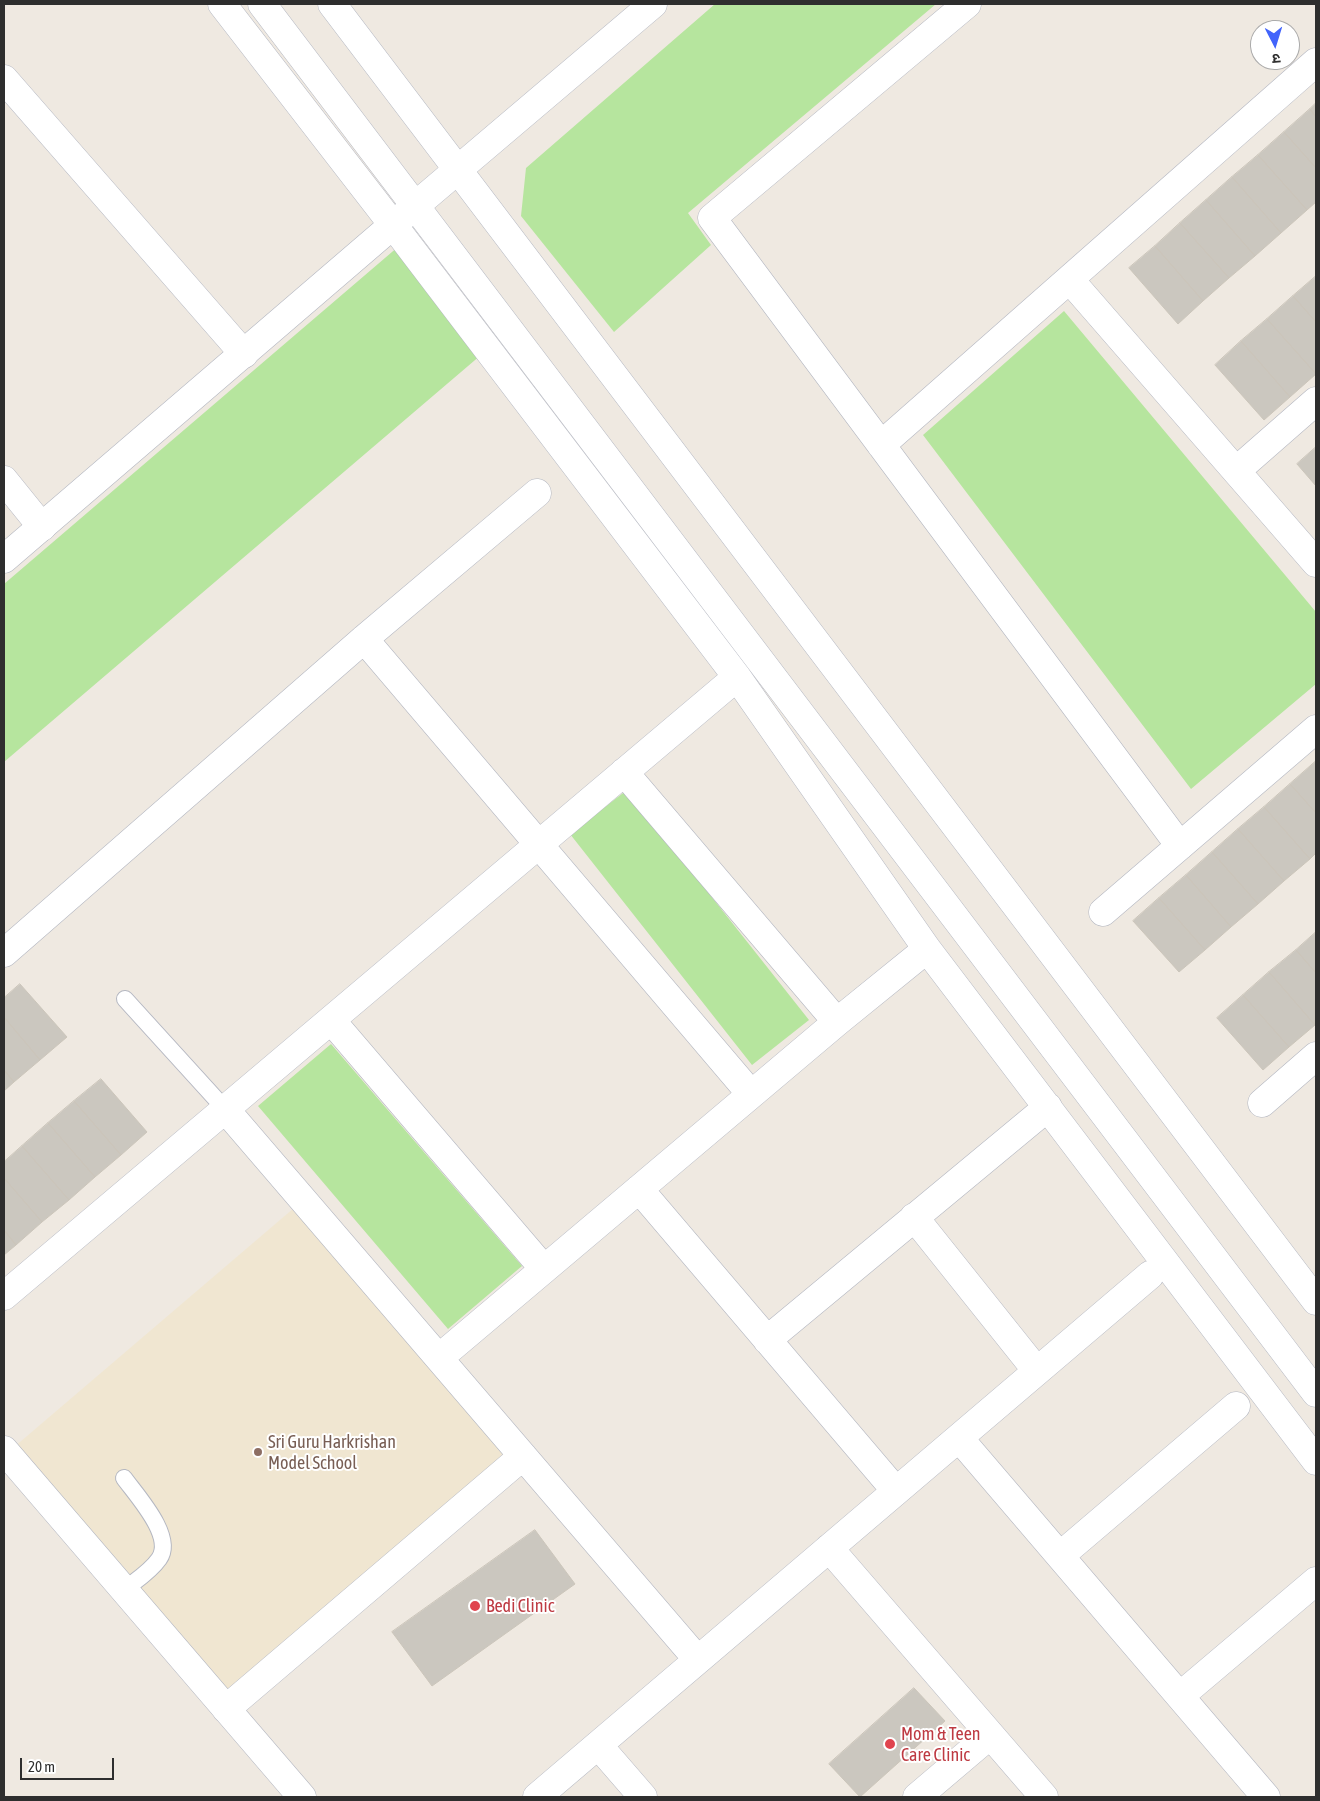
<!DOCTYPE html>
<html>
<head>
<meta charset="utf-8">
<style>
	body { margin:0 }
	#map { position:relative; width:1320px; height:1801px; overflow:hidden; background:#efe9e1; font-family:"Asap Condensed","Noto Sans Devanagari",sans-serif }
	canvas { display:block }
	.frame { position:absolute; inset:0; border:5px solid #2e2e2e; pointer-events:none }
	.north { position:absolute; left:1250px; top:20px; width:50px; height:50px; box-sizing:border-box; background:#fff; border:1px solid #ababab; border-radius:50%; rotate:175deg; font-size:14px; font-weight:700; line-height:20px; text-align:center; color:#2e2e2e }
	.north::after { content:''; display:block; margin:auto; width:18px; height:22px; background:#4264fb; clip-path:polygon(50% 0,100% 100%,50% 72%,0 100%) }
	.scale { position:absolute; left:20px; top:1758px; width:94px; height:22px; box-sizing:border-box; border:2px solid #2e2e2e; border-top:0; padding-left:6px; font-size:15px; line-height:18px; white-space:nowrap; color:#2e2e2e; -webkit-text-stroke:4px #fff; paint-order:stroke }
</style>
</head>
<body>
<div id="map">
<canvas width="1320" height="1801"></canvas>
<div class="frame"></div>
<div class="north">उ</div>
<div class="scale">20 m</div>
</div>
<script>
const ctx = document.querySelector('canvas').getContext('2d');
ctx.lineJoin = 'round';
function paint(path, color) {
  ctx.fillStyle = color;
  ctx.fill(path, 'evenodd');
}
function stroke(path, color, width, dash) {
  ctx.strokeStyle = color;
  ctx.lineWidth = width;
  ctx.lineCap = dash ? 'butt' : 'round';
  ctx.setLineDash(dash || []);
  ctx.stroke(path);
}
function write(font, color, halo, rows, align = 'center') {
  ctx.font = font + ' "Asap Condensed",sans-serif';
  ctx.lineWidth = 4;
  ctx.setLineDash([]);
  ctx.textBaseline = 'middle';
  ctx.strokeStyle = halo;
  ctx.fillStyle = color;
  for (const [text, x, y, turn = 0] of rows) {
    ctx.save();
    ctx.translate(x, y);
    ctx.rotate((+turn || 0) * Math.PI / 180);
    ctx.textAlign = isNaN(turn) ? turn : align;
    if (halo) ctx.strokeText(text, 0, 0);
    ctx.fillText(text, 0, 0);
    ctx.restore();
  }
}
const education = new Path2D(`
	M 294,1208 L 504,1455 L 227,1693 L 13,1448 Z`);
const green = new Path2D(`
	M 715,4 L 936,4 L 688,213 L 711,245 L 614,332 L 521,216 L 526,168 Z
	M 406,240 L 495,343 L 4,762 L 4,584 Z
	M 1064,311 L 1316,612 L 1316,684 L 1191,789 L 923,435 Z
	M 627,790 L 809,1020 L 752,1065 L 570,834 Z
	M 331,1044 L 522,1266 L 448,1329 L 258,1106 Z`);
const building = new Path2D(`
	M 1316,103 L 1316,117 L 1310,109 Z
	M 1310,109 L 1316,117 L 1316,168 L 1284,132 Z
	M 1284,132 L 1316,168 L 1316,202 L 1307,210 L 1258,155 Z
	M 1258,155 L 1307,210 L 1281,233 L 1232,177 Z
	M 1232,177 L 1281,233 L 1255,256 L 1206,200 Z
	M 1206,200 L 1255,256 L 1229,278 L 1180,223 Z
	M 1180,223 L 1229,278 L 1203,301 L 1155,246 Z
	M 1155,246 L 1203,301 L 1178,324 L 1129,268 Z
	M 1316,276 L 1316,322 L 1293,296 Z
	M 1293,296 L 1316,322 L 1316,374 L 1267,319 Z
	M 1267,319 L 1316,374 L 1290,397 L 1241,341 Z
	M 1241,341 L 1290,397 L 1264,420 L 1215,365 Z
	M 1316,447 L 1316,486 L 1297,464 Z
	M 1316,761 L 1316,813 L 1290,784 Z
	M 1290,784 L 1316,813 L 1316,853 L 1310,859 L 1264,807 Z
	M 1264,807 L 1310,859 L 1284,881 L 1238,829 Z
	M 1238,829 L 1284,881 L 1258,904 L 1212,852 Z
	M 1212,852 L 1258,904 L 1231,927 L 1186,875 Z
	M 1186,875 L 1231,927 L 1205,950 L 1159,898 Z
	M 1159,898 L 1205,950 L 1179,972 L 1133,921 Z
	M 1316,932 L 1316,973 L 1296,950 Z
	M 1296,950 L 1316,973 L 1315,1025 L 1269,972 Z
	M 1269,972 L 1315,1025 L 1289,1047 L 1243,995 Z
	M 20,984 L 67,1037 L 40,1060 L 4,1017 L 4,998 Z
	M 1243,995 L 1289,1047 L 1263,1070 L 1217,1018 Z
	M 4,1017 L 40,1060 L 14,1082 L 4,1070 Z
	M 4,1070 L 14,1082 L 4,1091 Z
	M 101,1079 L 147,1132 L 121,1155 L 74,1101 Z
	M 74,1101 L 121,1155 L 95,1177 L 48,1123 Z
	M 48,1123 L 95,1177 L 69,1200 L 22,1146 Z
	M 22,1146 L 69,1200 L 42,1222 L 4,1178 L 4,1162 Z
	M 4,1178 L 42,1222 L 16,1245 L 4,1230 Z
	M 4,1230 L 16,1245 L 4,1255 Z
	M 535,1530 L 575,1584 L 432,1686 L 392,1632 Z
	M 914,1688 L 945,1721 L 860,1797 L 829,1764 Z`);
const service = new Path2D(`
	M 125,999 L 225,1109
	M 124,1590 C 135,1581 150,1572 159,1559 C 175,1537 137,1496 124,1478`);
const minor = new Path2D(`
	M 222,4 L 393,225 L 737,677 L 927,949 L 1316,1461
	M 967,4 L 712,218 L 1180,846
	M 4,79 L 244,354
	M 415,206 L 653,4
	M 1070,280 L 1316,563
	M 881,445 L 1316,62
	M 1236,471 L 1316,401
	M 4,480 L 42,527
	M 364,639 L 751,1094
	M 624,772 L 837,1022
	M 1103,912 L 1316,729
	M 4,953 L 364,639 L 537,493
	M 331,1020 L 544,1269
	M 1262,1103 L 1316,1056
	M 225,1109 L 698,1660
	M 639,1189 L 896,1491
	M 914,1217 L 1037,1371
	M 4,1296 L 737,677
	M 767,1340 L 1048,1107
	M 439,1358 L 837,1022 L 927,949
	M 959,1438 L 1266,1797
	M 4,1450 L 302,1797
	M 829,1548 L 1044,1797
	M 1061,1555 L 1236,1406
	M 1180,1696 L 1316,1581
	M 226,1709 L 523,1456
	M 598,1745 L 643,1797
	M 537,1797 L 1150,1275
	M 917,1797 L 990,1735`);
const tertiary = new Path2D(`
	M 4,559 L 415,206`);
const secondary = new Path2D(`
	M 262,4 L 1316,1393
	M 332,4 L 1316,1301`);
const markers = [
	[258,1452,5,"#8d6e63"],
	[475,1606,6,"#e0444e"],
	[890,1744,6,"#e0444e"]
];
const educationNames = [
	["Sri Guru Harkrishan",268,1442],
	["Model School",268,1463]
];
const healthNames = [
	["Bedi Clinic",486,1606],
	["Mom & Teen",901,1734],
	["Care Clinic",901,1755]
];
paint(education, '#f0e6d1');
paint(green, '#b6e59e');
paint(building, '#cbc7bf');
stroke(building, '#cbc5ba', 1);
stroke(service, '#b4b7c1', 18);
stroke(minor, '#b4b7c1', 29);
stroke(tertiary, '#b4b7c1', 29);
stroke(secondary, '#b4b7c1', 29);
stroke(service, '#fff', 16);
stroke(minor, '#fff', 28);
stroke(tertiary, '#fff', 28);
stroke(secondary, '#fff', 28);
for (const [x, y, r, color] of markers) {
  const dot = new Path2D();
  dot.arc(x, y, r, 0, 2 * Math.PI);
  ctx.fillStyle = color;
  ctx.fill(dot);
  stroke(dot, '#fff', 2);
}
write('18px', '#785e54', '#fff', educationNames, 'left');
write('18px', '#be3a42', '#fff', healthNames, 'left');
</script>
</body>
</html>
